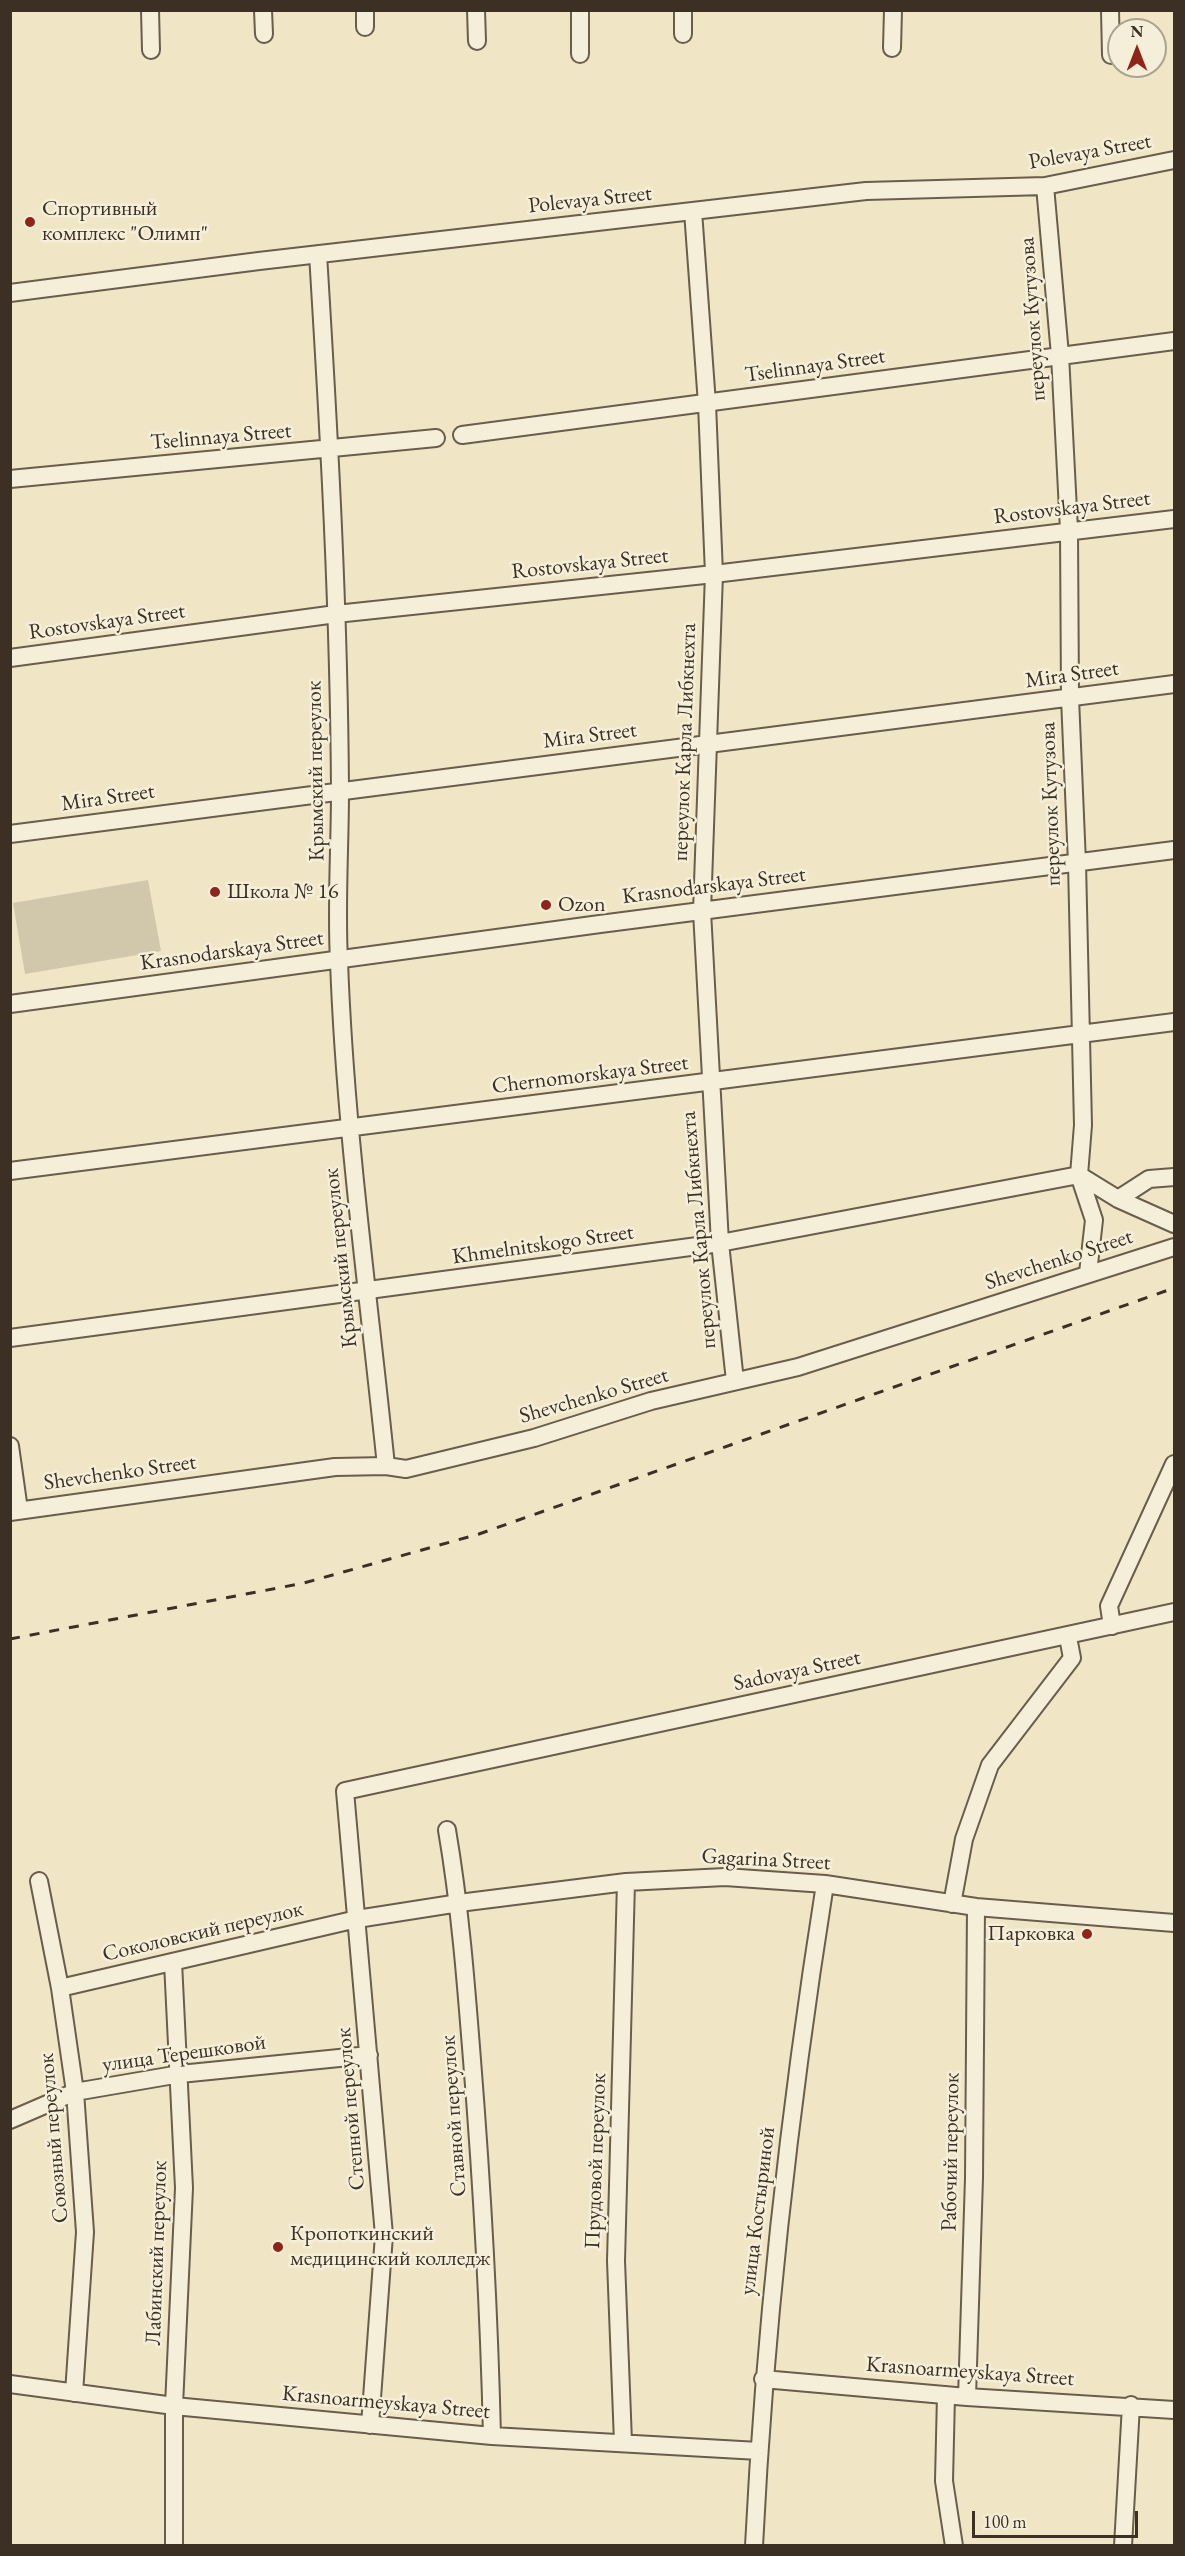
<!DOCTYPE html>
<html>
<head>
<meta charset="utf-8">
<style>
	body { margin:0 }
	#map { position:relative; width:1185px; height:2556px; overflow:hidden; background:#f0e6c6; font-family:"EB Garamond",serif }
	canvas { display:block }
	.frame { position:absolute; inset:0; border:12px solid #3c2f23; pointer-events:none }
	.north { position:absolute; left:1107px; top:18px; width:60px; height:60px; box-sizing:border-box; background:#f5efda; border:2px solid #aba291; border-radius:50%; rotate:0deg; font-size:16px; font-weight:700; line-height:24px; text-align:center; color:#3c2f23 }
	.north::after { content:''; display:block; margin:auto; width:21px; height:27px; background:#8f2418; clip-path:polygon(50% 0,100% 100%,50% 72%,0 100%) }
	.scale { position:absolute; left:972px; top:2511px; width:166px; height:27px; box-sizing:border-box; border:3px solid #3c2f23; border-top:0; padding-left:8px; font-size:18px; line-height:21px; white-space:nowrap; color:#3c2f23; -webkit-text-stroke:4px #f5efda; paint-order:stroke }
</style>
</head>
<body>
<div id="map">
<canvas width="1185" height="2556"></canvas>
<div class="frame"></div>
<div class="north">N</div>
<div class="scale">100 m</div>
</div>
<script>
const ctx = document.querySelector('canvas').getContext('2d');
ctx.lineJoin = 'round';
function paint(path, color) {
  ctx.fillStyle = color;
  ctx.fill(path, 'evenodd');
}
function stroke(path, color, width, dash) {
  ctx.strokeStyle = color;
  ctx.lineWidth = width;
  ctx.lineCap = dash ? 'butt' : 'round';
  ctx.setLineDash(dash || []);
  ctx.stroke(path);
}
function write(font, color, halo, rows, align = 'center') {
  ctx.font = font + ' "EB Garamond",serif';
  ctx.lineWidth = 5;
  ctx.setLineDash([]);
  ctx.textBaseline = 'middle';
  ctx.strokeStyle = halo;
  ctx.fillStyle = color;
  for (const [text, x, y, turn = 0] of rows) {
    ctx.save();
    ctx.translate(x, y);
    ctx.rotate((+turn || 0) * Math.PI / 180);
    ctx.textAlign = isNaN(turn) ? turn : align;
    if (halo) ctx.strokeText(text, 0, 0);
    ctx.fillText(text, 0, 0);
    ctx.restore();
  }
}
const green = new Path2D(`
	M 148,880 L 161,951 L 25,974 L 13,903 Z`);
const minor = new Path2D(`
	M 150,10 L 151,50
	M 263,10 L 264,34
	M 365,10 L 365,27
	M 476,10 L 477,41
	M 683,10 L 683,34
	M 1110,10 L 1111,55
	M 892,48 L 893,10
	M 580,54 L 580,10
	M 1045,186 L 1060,355 L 1069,530 L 1070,698 L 1077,863 L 1083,1125 L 1079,1175 L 1094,1220 L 1088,1273
	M 693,211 L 707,404 L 714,574 L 702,911 L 720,1243 L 735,1381
	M 318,254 C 329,433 339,611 340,791 C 340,847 336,905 339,961 C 345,1130 369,1298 386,1466
	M 10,293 L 259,261 L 866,191 L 1045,186 L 1174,160
	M 462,435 L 1174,341
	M 10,479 L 436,438
	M 10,658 L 336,614 L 714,574 L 1174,519
	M 10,834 L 1174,684
	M 10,1004 L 600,924 L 1174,850
	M 10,1171 L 1174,1022
	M 1118,1199 L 1149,1179 L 1174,1177
	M 10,1338 L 720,1243 L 1079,1175 L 1118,1199 L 1174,1224
	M 10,1446 L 19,1510
	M 10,1512 L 335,1467 L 386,1466 L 406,1469 L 534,1438 L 651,1401 L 798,1367 L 1174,1247
	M 1112,1626 L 1109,1606 L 1174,1464
	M 447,1830 C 460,1906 466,1983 472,2060 C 482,2185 489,2310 492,2436
	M 39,1881 L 60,1988 L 75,2092 L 85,2232 L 74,2393
	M 952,1904 L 964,1839 L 990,1765 L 1072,1658 L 1068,1637
	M 173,1962 L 184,2188 L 174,2406 L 174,2546
	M 60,1988 L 357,1919 L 459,1903 L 626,1882 L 725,1877 L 825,1884 L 976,1907 L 1174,1923
	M 10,2120 L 75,2092 L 180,2074 L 369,2055
	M 763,2379 L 967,2397 L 1174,2410
	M 10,2384 L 174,2406 L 492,2436 L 759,2451
	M 946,2395 L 944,2481 L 954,2546
	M 967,2397 L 974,2178 L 976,1907
	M 370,2425 L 384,2235 L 345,1791 L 1174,1612
	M 623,2442 L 616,2261 L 626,1882
	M 754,2546 C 765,2322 790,2105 825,1884
	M 1123,2546 L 1131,2405`);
const rail = new Path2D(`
	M 10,1639 L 304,1583 L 479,1534 L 1174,1288`);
const markers = [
	[30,222,6,"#8f2418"],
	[215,892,6,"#8f2418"],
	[546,905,6,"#8f2418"],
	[1087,1934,6,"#8f2418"],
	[278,2247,6,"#8f2418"]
];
const streetNames = [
	["Polevaya Street",1090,152,-10],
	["Polevaya Street",590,200,-6],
	["переулок Кутузова",1033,319,-94],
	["Tselinnaya Street",815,366,-8],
	["Tselinnaya Street",221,437,-5],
	["Rostovskaya Street",1072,508,-7],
	["Rostovskaya Street",590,564,-6],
	["Rostovskaya Street",107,622,-8],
	["Mira Street",1072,675,-8],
	["Mira Street",590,736,-7],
	["переулок Карла Либкнехта",685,742,-88],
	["Крымский переулок",316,771,-91],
	["Mira Street",108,798,-8],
	["переулок Кутузова",1051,804,-92],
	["Krasnodarskaya Street",714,886,-7],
	["Krasnodarskaya Street",232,951,-8],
	["Chernomorskaya Street",590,1075,-7],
	["переулок Карла Либкнехта",699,1230,-95],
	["Khmelnitskogo Street",543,1245,-8],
	["Крымский переулок",341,1258,-96],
	["Shevchenko Street",1059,1260,-18],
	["Shevchenko Street",594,1396,-16],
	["Shevchenko Street",120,1473,-8],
	["Sadovaya Street",797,1671,-12],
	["Gagarina Street",766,1860,3],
	["Соколовский переулок",203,1932,-13],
	["улица Терешковой",184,2054,-8],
	["Степной переулок",351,2109,-95],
	["Ставной переулок",454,2116,-94],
	["Союзный переулок",54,2138,-95],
	["Рабочий переулок",951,2152,-89],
	["Прудовой переулок",596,2161,-88],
	["улица Костыриной",758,2211,-83],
	["Лабинский переулок",157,2253,-88],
	["Krasnoarmeyskaya Street",970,2372,4],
	["Krasnoarmeyskaya Street",386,2403,5]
];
const poiNames = [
	["Спортивный",42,209],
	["комплекс \"Олимп\"",42,234],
	["Школа № 16",227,892],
	["Ozon",558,905],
	["Парковка",1075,1934,"right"],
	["Кропоткинский",290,2234],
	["медицинский колледж",290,2259]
];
paint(green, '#d1c7aa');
stroke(minor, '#695d4c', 20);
stroke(minor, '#f5efda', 16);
stroke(rail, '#3c2f23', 3, [10, 10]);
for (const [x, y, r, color] of markers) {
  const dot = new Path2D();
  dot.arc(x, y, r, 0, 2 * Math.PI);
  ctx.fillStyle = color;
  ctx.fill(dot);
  stroke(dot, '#f5efda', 2);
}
write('22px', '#3c2f23', '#f5efda', streetNames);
write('22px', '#3c2f23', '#f5efda', poiNames, 'left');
</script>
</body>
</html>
